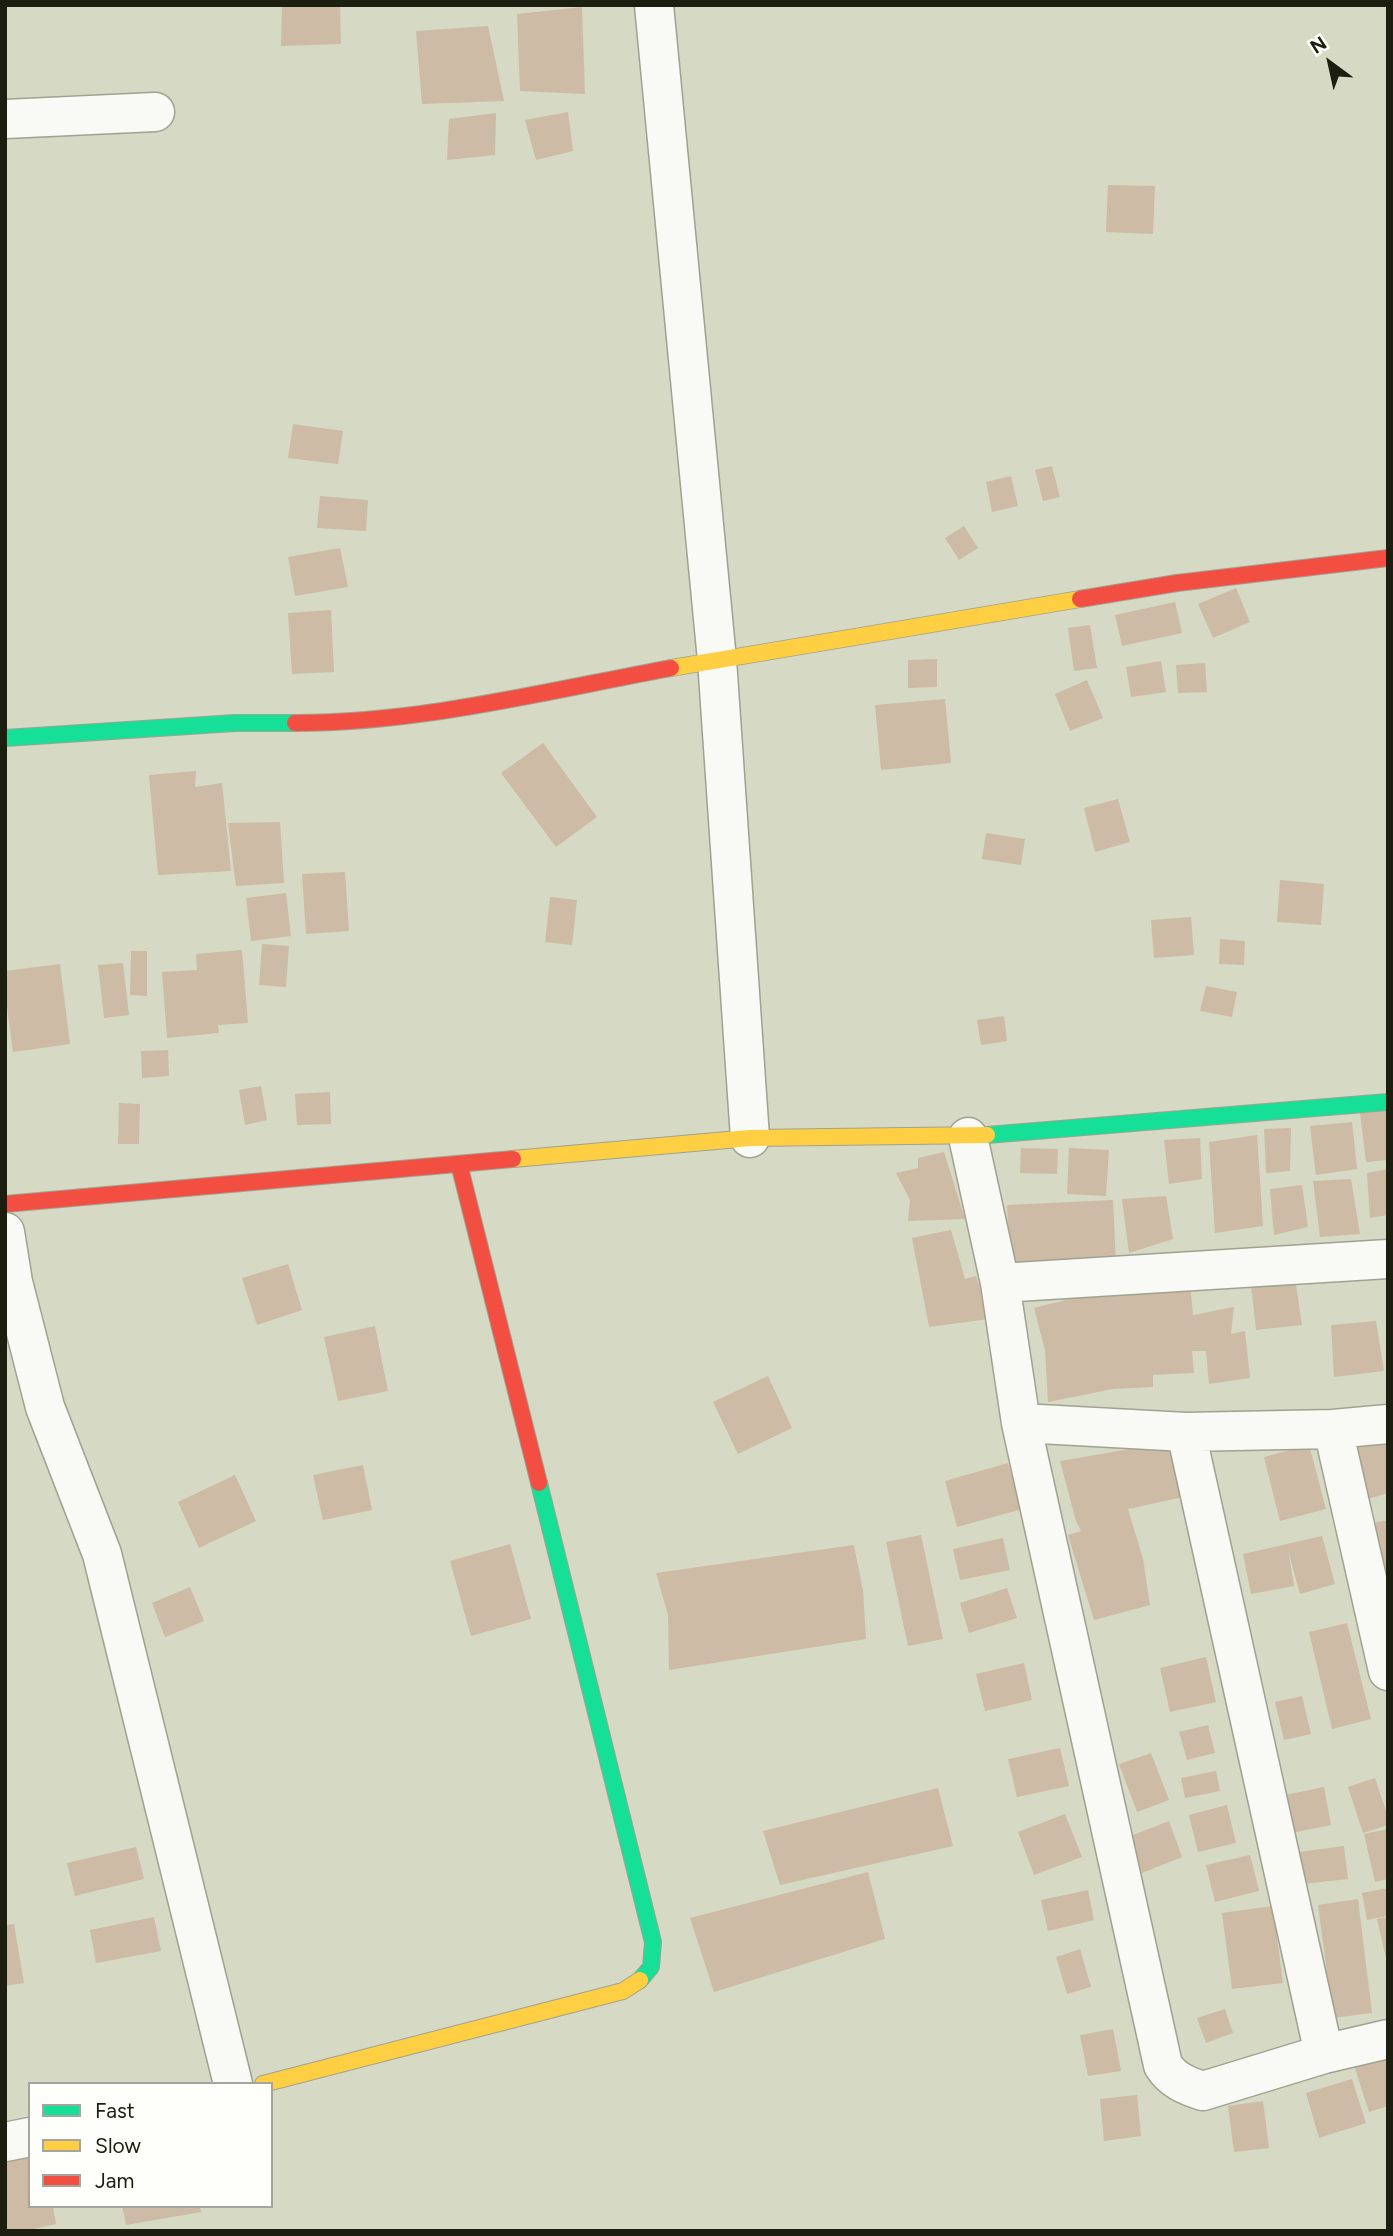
<!DOCTYPE html>
<html>
<head>
<meta charset="utf-8">
<style>
	body { margin:0 }
	#map { position:relative; width:1393px; height:2236px; overflow:hidden; background:#d6d9c4; font-family:Figtree,sans-serif }
	canvas { display:block }
	.frame { position:absolute; inset:0; border:7px solid #1c1e10; pointer-events:none }
	.legend { position:absolute; left:28px; top:2082px; width:245px; height:126px; box-sizing:border-box; background:#fefffb; border:2px solid #a4a59d; margin:0; padding:9px 12px; list-style:none; font-size:21px; color:#1c1e10 }
	.legend li { display:flex; align-items:center; gap:14px; height:35px }
	.legend b { width:35px; border:2px solid #a4a59d }
	.north { position:absolute; left:1295px; top:28px; width:70px; height:70px; -webkit-text-stroke:5px #fefffb; paint-order:stroke; rotate:327deg; font-size:19px; font-weight:700; line-height:28px; text-align:center; color:#1c1e10 }
	.north::after { content:''; display:block; margin:auto; width:24px; height:32px; background:#1c1e10; clip-path:polygon(50% 0,100% 100%,50% 72%,0 100%) }
</style>
</head>
<body>
<div id="map">
<canvas width="1393" height="2236"></canvas>
<div class="frame"></div>
<ul class="legend">
<li><b style="height:9px;background:#16e098"></b>Fast</li>
<li><b style="height:9px;background:#ffcf43"></b>Slow</li>
<li><b style="height:9px;background:#f24e42"></b>Jam</li>
</ul>
<div class="north">N</div>
</div>
<script>
const ctx = document.querySelector('canvas').getContext('2d');
ctx.lineJoin = 'round';
function paint(path, color) {
  ctx.fillStyle = color;
  ctx.fill(path, 'evenodd');
}
function stroke(path, color, width, dash) {
  ctx.strokeStyle = color;
  ctx.lineWidth = width;
  ctx.lineCap = dash ? 'butt' : 'round';
  ctx.setLineDash(dash || []);
  ctx.stroke(path);
}
const building = new Path2D(`
	M 282,5 L 340,5 L 341,44 L 281,46 Z
	M 582,7 L 585,94 L 520,91 L 517,14 Z
	M 488,26 L 504,101 L 422,104 L 416,31 Z
	M 568,112 L 573,151 L 536,160 L 525,120 Z
	M 496,113 L 495,155 L 447,160 L 449,119 Z
	M 1108,185 L 1155,186 L 1153,234 L 1106,232 Z
	M 293,424 L 343,431 L 338,464 L 288,458 Z
	M 1052,466 L 1060,497 L 1043,501 L 1035,470 Z
	M 1011,476 L 1018,506 L 992,512 L 986,482 Z
	M 320,496 L 368,500 L 366,531 L 317,528 Z
	M 964,526 L 978,548 L 959,560 L 945,538 Z
	M 340,548 L 348,587 L 295,596 L 288,557 Z
	M 1236,588 L 1250,622 L 1213,638 L 1198,604 Z
	M 1175,602 L 1182,633 L 1122,646 L 1115,615 Z
	M 331,610 L 334,672 L 292,674 L 288,613 Z
	M 1090,625 L 1097,668 L 1074,671 L 1068,628 Z
	M 937,659 L 937,687 L 908,688 L 908,660 Z
	M 1161,661 L 1166,692 L 1131,697 L 1126,667 Z
	M 1205,663 L 1207,692 L 1178,693 L 1176,665 Z
	M 1087,680 L 1103,718 L 1070,731 L 1055,694 Z
	M 945,699 L 951,763 L 881,770 L 875,705 Z
	M 543,743 L 597,817 L 556,847 L 501,773 Z
	M 196,771 L 195,787 L 222,783 L 231,871 L 158,875 L 149,775 Z
	M 1118,799 L 1130,842 L 1095,852 L 1084,808 Z
	M 280,822 L 284,883 L 236,886 L 228,823 Z
	M 986,833 L 1025,839 L 1021,865 L 982,859 Z
	M 345,872 L 349,931 L 306,934 L 302,874 Z
	M 1280,880 L 1324,884 L 1321,925 L 1277,922 Z
	M 286,893 L 291,936 L 251,941 L 246,898 Z
	M 550,897 L 577,900 L 572,945 L 545,942 Z
	M 1191,917 L 1194,955 L 1154,958 L 1151,920 Z
	M 1220,939 L 1245,941 L 1244,965 L 1219,964 Z
	M 262,944 L 289,946 L 286,987 L 259,985 Z
	M 242,950 L 248,1023 L 218,1025 L 219,1033 L 167,1038 L 162,972 L 197,970 L 196,954 Z
	M 131,951 L 147,951 L 147,996 L 130,995 Z
	M 123,963 L 129,1015 L 104,1018 L 98,965 Z
	M 60,964 L 70,1044 L 13,1052 L 5,992 L 5,971 Z
	M 1206,986 L 1237,992 L 1232,1017 L 1200,1011 Z
	M 1004,1016 L 1007,1041 L 981,1045 L 977,1020 Z
	M 168,1050 L 169,1076 L 142,1078 L 141,1051 Z
	M 261,1086 L 267,1120 L 245,1125 L 239,1090 Z
	M 330,1092 L 331,1124 L 297,1125 L 295,1094 Z
	M 119,1103 L 140,1104 L 139,1144 L 118,1144 Z
	M 1388,1111 L 1388,1160 L 1366,1162 L 1360,1113 Z
	M 1352,1122 L 1357,1169 L 1316,1175 L 1310,1126 Z
	M 1291,1128 L 1290,1171 L 1266,1173 L 1264,1129 Z
	M 1257,1135 L 1263,1226 L 1215,1233 L 1209,1142 Z
	M 1200,1138 L 1202,1179 L 1169,1184 L 1164,1140 Z
	M 1021,1148 L 1058,1149 L 1057,1174 L 1020,1173 Z
	M 1069,1148 L 1109,1150 L 1106,1196 L 1067,1194 Z
	M 944,1152 L 965,1219 L 908,1221 L 910,1200 L 896,1173 L 918,1168 L 918,1158 Z
	M 1388,1169 L 1388,1215 L 1370,1218 L 1367,1173 Z
	M 1351,1179 L 1360,1234 L 1320,1237 L 1313,1181 Z
	M 1302,1185 L 1308,1227 L 1274,1235 L 1270,1189 Z
	M 1166,1196 L 1173,1239 L 1129,1253 L 1122,1199 Z
	M 1113,1200 L 1116,1263 L 1010,1269 L 1007,1205 Z
	M 951,1230 L 965,1279 L 976,1276 L 989,1319 L 929,1327 L 912,1238 Z
	M 288,1264 L 302,1310 L 257,1325 L 242,1278 Z
	M 1294,1271 L 1302,1325 L 1256,1330 L 1250,1276 Z
	M 1190,1284 L 1193,1315 L 1234,1307 L 1231,1334 L 1245,1331 L 1250,1378 L 1209,1384 L 1206,1351 L 1192,1351 L 1194,1373 L 1153,1375 L 1153,1387 L 1113,1389 L 1048,1402 L 1045,1350 L 1034,1308 L 1094,1293 Z
	M 1376,1321 L 1384,1371 L 1334,1377 L 1331,1325 Z
	M 375,1326 L 388,1391 L 338,1401 L 324,1337 Z
	M 768,1376 L 792,1428 L 738,1454 L 713,1402 Z
	M 1388,1432 L 1388,1493 L 1368,1499 L 1352,1443 Z
	M 1171,1442 L 1183,1497 L 1128,1509 L 1143,1559 L 1150,1605 L 1094,1620 L 1068,1535 L 1081,1531 L 1076,1521 L 1060,1461 Z
	M 1309,1445 L 1326,1509 L 1280,1521 L 1264,1457 Z
	M 1008,1463 L 1022,1509 L 957,1527 L 945,1481 Z
	M 363,1465 L 372,1510 L 323,1520 L 313,1475 Z
	M 235,1475 L 256,1521 L 199,1548 L 178,1502 Z
	M 1388,1520 L 1388,1576 L 1380,1577 L 1368,1524 Z
	M 921,1535 L 943,1639 L 908,1646 L 886,1542 Z
	M 1322,1536 L 1335,1584 L 1300,1594 L 1288,1550 L 1294,1586 L 1251,1594 L 1243,1554 Z
	M 1003,1538 L 1010,1570 L 960,1580 L 953,1549 Z
	M 510,1544 L 531,1619 L 471,1636 L 450,1561 Z
	M 854,1545 L 863,1591 L 866,1639 L 669,1670 L 668,1615 L 656,1573 Z
	M 190,1587 L 204,1621 L 165,1637 L 152,1603 Z
	M 1007,1588 L 1017,1618 L 969,1633 L 960,1603 Z
	M 1347,1623 L 1371,1719 L 1332,1729 L 1309,1632 Z
	M 1206,1657 L 1216,1702 L 1170,1712 L 1160,1668 Z
	M 1024,1663 L 1032,1700 L 985,1711 L 976,1674 Z
	M 1302,1696 L 1311,1734 L 1284,1740 L 1275,1702 Z
	M 1208,1725 L 1215,1753 L 1187,1760 L 1179,1732 Z
	M 1060,1748 L 1069,1786 L 1017,1797 L 1008,1759 Z
	M 1151,1753 L 1169,1800 L 1137,1812 L 1119,1764 Z
	M 1216,1771 L 1220,1791 L 1185,1798 L 1181,1778 Z
	M 1375,1778 L 1388,1817 L 1388,1825 L 1363,1833 L 1348,1787 Z
	M 1324,1787 L 1331,1825 L 1292,1833 L 1285,1795 Z
	M 938,1788 L 953,1846 L 780,1885 L 763,1831 Z
	M 1227,1805 L 1236,1843 L 1198,1852 L 1189,1815 Z
	M 1065,1814 L 1082,1857 L 1034,1875 L 1018,1832 Z
	M 1169,1821 L 1182,1857 L 1142,1873 L 1128,1837 Z
	M 1388,1829 L 1388,1879 L 1375,1882 L 1364,1834 Z
	M 1344,1846 L 1348,1879 L 1303,1884 L 1299,1852 Z
	M 136,1847 L 144,1879 L 75,1896 L 67,1863 Z
	M 1250,1855 L 1259,1891 L 1215,1902 L 1206,1865 Z
	M 868,1872 L 885,1939 L 714,1992 L 690,1918 Z
	M 1388,1888 L 1388,1916 L 1367,1920 L 1362,1893 Z
	M 1088,1890 L 1094,1920 L 1048,1931 L 1041,1900 Z
	M 1358,1899 L 1372,2013 L 1333,2018 L 1318,1905 Z
	M 1273,1906 L 1283,1983 L 1232,1989 L 1222,1913 Z
	M 154,1917 L 161,1951 L 96,1963 L 90,1930 Z
	M 1388,1917 L 1388,1963 L 1387,1963 L 1377,1919 Z
	M 14,1924 L 24,1983 L 5,1986 L 5,1925 Z
	M 1080,1949 L 1091,1987 L 1067,1994 L 1056,1957 Z
	M 1225,2009 L 1233,2033 L 1206,2043 L 1197,2018 Z
	M 1113,2029 L 1121,2071 L 1088,2076 L 1080,2035 Z
	M 1388,2055 L 1388,2106 L 1369,2112 L 1354,2065 Z
	M 1352,2079 L 1366,2123 L 1319,2138 L 1306,2093 Z
	M 1137,2095 L 1141,2136 L 1104,2141 L 1100,2099 Z
	M 1263,2101 L 1269,2148 L 1234,2152 L 1228,2106 Z
	M 30,2151 L 30,2206 L 53,2206 L 56,2224 L 24,2231 L 5,2231 L 5,2155 Z
	M 122,2206 L 200,2206 L 201,2212 L 126,2225 Z`);
const street = new Path2D(`
	M 654,5 L 717,660 L 750,1138
	M 5,119 L 155,112
	M 968,1137 L 1000,1283 L 1021,1423 L 1163,2065 C 1172,2080 1187,2086 1203,2091 L 1324,2054 L 1388,2039
	M 5,1232 L 13,1282 L 45,1407 L 102,1554 L 233,2084
	M 1000,1283 L 1388,1259
	M 1021,1423 L 1186,1432 L 1333,1429 L 1388,1424
	M 1333,1429 L 1388,1671
	M 1186,1432 L 1324,2054
	M 5,2142 L 30,2137`);
const fast = new Path2D(`
	M 5,738 L 235,723 L 295,723
	M 987,1135 L 1388,1102
	M 539,1483 L 653,1942 L 651,1967 L 640,1980`);
const slow = new Path2D(`
	M 671,668 L 1080,599
	M 513,1159 L 750,1138 L 987,1135
	M 263,2084 L 623,1991 L 640,1980`);
const jam = new Path2D(`
	M 1080,599 L 1177,583 L 1388,558
	M 295,723 C 421,723 547,691 671,668
	M 459,1164 L 539,1483
	M 5,1204 L 513,1159`);
paint(building, '#cdbba5');
stroke(street, '#a0a291', 41);
stroke(fast, '#a0a291', 18);
stroke(slow, '#a0a291', 18);
stroke(jam, '#a0a291', 18);
stroke(street, '#f9f9f6', 38);
stroke(fast, '#16e098', 16);
stroke(slow, '#ffcf43', 16);
stroke(jam, '#f24e42', 16);
</script>
</body>
</html>
